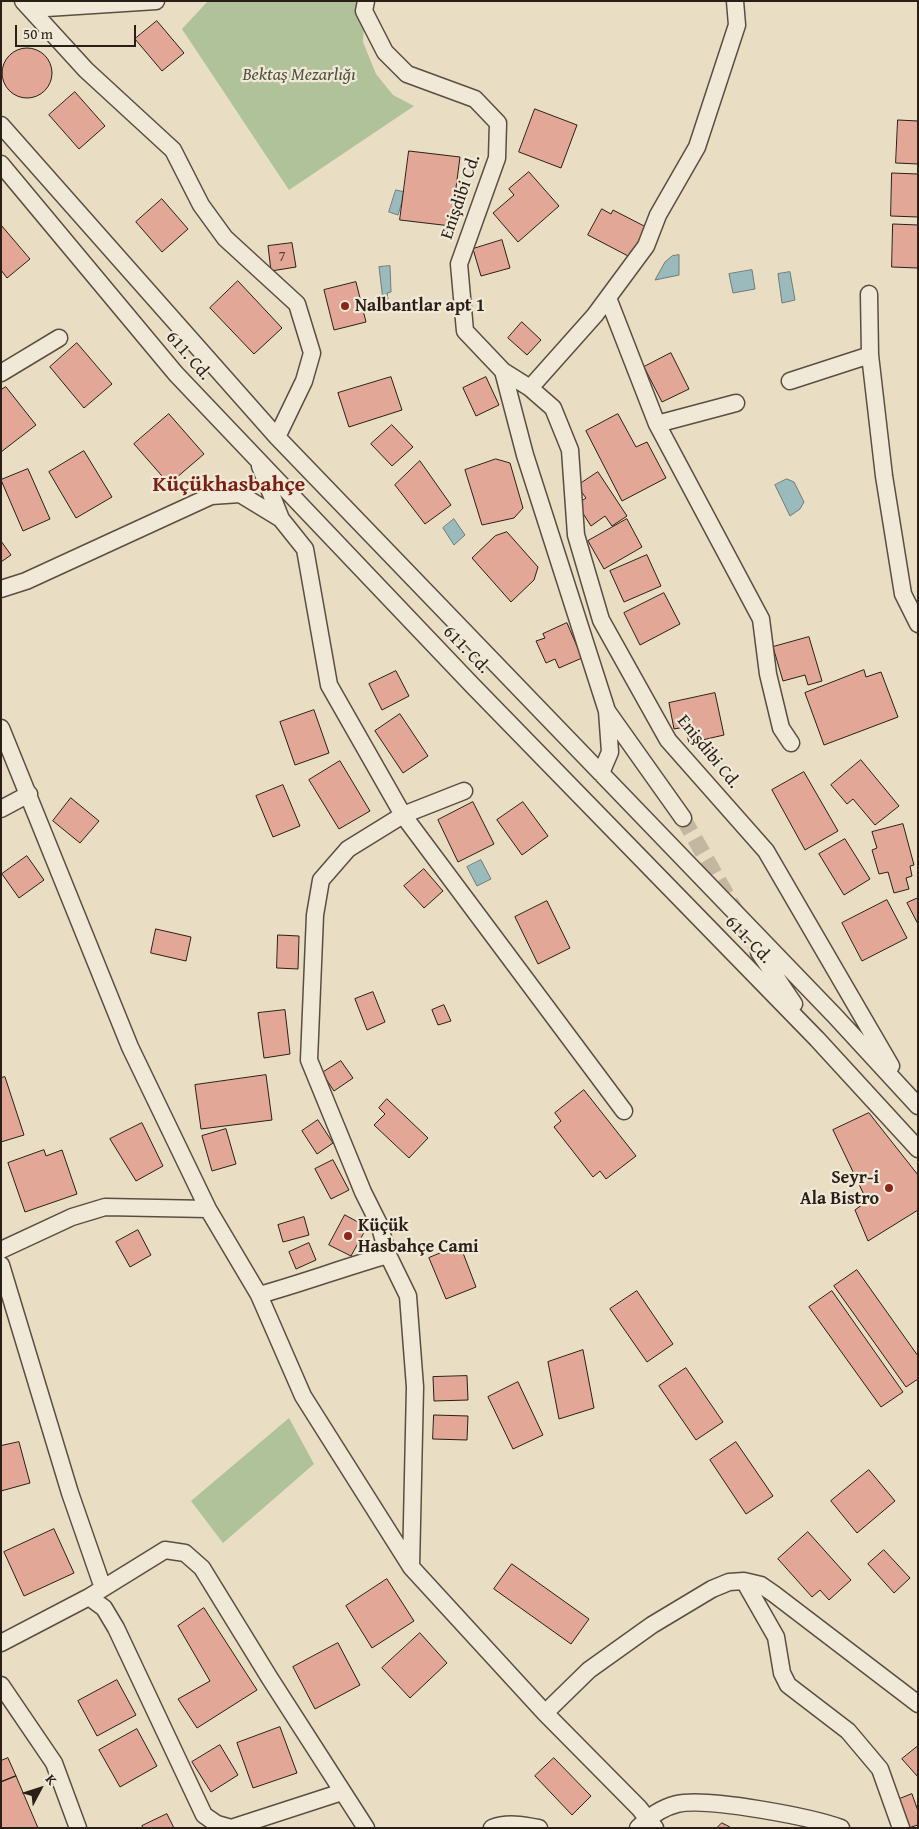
<!DOCTYPE html>
<html>
<head>
<meta charset="utf-8">
<style>
	body { margin:0 }
	#map { position:relative; width:919px; height:1829px; overflow:hidden; background:#e9ddc3; font-family:"Gentium Book Plus",serif }
	canvas { display:block }
	.frame { position:absolute; inset:0; border:2px solid #2a1f17; pointer-events:none }
	.north { position:absolute; left:15px; top:1764px; width:50px; height:50px; -webkit-text-stroke:4px #f1e9d8; paint-order:stroke; rotate:50deg; font-size:14px; font-weight:700; line-height:20px; text-align:center; color:#2a1f17 }
	.north::after { content:''; display:block; margin:auto; width:18px; height:22px; background:#2a1f17; clip-path:polygon(50% 0,100% 100%,50% 72%,0 100%) }
	.scale { position:absolute; left:15px; top:25px; width:121px; height:22px; box-sizing:border-box; border:2px solid #2a1f17; border-top:0; padding-left:6px; font-size:15px; line-height:18px; white-space:nowrap; color:#2a1f17; -webkit-text-stroke:4px #f1e9d8; paint-order:stroke }
</style>
</head>
<body>
<div id="map">
<canvas width="919" height="1829"></canvas>
<div class="frame"></div>
<div class="north">K</div>
<div class="scale">50 m</div>
</div>
<script>
const ctx = document.querySelector('canvas').getContext('2d');
ctx.lineJoin = 'round';
function paint(path, color) {
  ctx.fillStyle = color;
  ctx.fill(path, 'evenodd');
}
function stroke(path, color, width, dash) {
  ctx.strokeStyle = color;
  ctx.lineWidth = width;
  ctx.lineCap = dash ? 'butt' : 'round';
  ctx.setLineDash(dash || []);
  ctx.stroke(path);
}
function write(font, color, halo, rows, align = 'center') {
  ctx.font = font + ' "Gentium Book Plus",serif';
  ctx.lineWidth = 4.5;
  ctx.setLineDash([]);
  ctx.textBaseline = 'middle';
  ctx.strokeStyle = halo;
  ctx.fillStyle = color;
  for (const [text, x, y, turn = 0] of rows) {
    ctx.save();
    ctx.translate(x, y);
    ctx.rotate((+turn || 0) * Math.PI / 180);
    ctx.textAlign = isNaN(turn) ? turn : align;
    if (halo) ctx.strokeText(text, 0, 0);
    ctx.fillText(text, 0, 0);
    ctx.restore();
  }
}
const green = new Path2D(`
	M 208,1 L 365,1 L 363,42 L 376,74 L 393,95 L 414,106 L 289,190 L 182,29 Z
	M 289,1418 L 314,1464 L 223,1543 L 191,1501 Z`);
const water = new Path2D(`
	M 396,190 L 405,192 L 398,215 L 389,212 Z
	M 679,255 L 679,275 L 655,280 L 665,262 L 672,256 Z
	M 390,266 L 391,292 L 387,293 L 388,299 L 383,300 L 379,267 Z
	M 752,270 L 755,289 L 733,293 L 729,274 Z
	M 790,272 L 795,300 L 782,303 L 778,274 Z
	M 787,479 L 794,482 L 804,502 L 800,509 L 790,516 L 775,485 Z
	M 454,519 L 465,535 L 454,545 L 443,528 Z
	M 481,860 L 491,879 L 477,886 L 467,867 Z`);
const building = new Path2D(`
	M 157,21 L 184,53 L 162,71 L 135,39 Z
	M2 73a25 25 0 1 1 50 0a25 25 0 1 1-50 0Z
	M 75,92 L 105,126 L 79,149 L 49,115 Z
	M 535,109 L 577,125 L 561,168 L 519,152 Z
	M 898,120 L 918,121 L 918,164 L 896,163 Z
	M 409,151 L 460,157 L 451,226 L 400,220 Z
	M 529,172 L 559,206 L 518,242 L 493,213 L 514,195 L 509,189 Z
	M 892,173 L 918,174 L 918,217 L 891,216 Z
	M 162,199 L 188,229 L 162,252 L 136,222 Z
	M 602,209 L 611,214 L 613,210 L 646,227 L 630,257 L 588,235 Z
	M 893,224 L 918,225 L 918,268 L 892,267 Z
	M 1,225 L 30,259 L 7,278 L 1,270 Z
	M 502,240 L 510,268 L 481,276 L 473,249 Z
	M 292,243 L 296,267 L 271,271 L 268,246 Z
	M 238,281 L 282,328 L 254,354 L 210,308 Z
	M 356,282 L 366,322 L 334,330 L 324,290 Z
	M 522,322 L 541,340 L 527,355 L 508,338 Z
	M 77,343 L 112,384 L 84,408 L 50,367 Z
	M 671,353 L 689,389 L 662,402 L 644,367 Z
	M 391,377 L 402,410 L 349,427 L 338,393 Z
	M 486,377 L 499,405 L 476,416 L 463,388 Z
	M 6,387 L 36,425 L 1,452 L 1,390 Z
	M 169,414 L 204,454 L 169,484 L 134,444 Z
	M 618,414 L 636,447 L 647,442 L 666,478 L 622,501 L 586,431 Z
	M 392,425 L 413,447 L 392,466 L 371,444 Z
	M 84,451 L 112,497 L 76,518 L 49,472 Z
	M 496,459 L 510,463 L 523,508 L 514,518 L 482,525 L 465,470 Z
	M 420,461 L 451,505 L 425,524 L 395,485 Z
	M 28,469 L 50,519 L 23,531 L 1,480 Z
	M 598,472 L 627,516 L 612,526 L 605,516 L 591,526 L 577,504 L 586,498 L 577,486 Z
	M 627,519 L 642,547 L 604,569 L 588,541 Z
	M 507,532 L 538,567 L 534,580 L 511,602 L 472,558 L 495,536 Z
	M 1,541 L 11,555 L 1,562 Z
	M 647,555 L 661,586 L 624,602 L 610,571 Z
	M 664,593 L 680,624 L 640,645 L 624,613 Z
	M 567,623 L 582,658 L 559,668 L 555,659 L 546,663 L 536,641 L 545,638 L 543,634 Z
	M 809,637 L 822,681 L 808,685 L 805,675 L 783,681 L 773,647 Z
	M 864,670 L 866,677 L 881,672 L 898,717 L 824,745 L 805,693 Z
	M 396,671 L 409,696 L 382,710 L 369,684 Z
	M 715,693 L 724,735 L 689,743 L 685,727 L 674,729 L 669,703 Z
	M 314,710 L 329,753 L 295,765 L 280,722 Z
	M 400,714 L 428,756 L 403,773 L 375,731 Z
	M 861,760 L 899,806 L 875,825 L 853,799 L 847,804 L 831,785 Z
	M 340,761 L 370,811 L 339,829 L 309,780 Z
	M 804,772 L 838,831 L 805,850 L 772,790 Z
	M 283,785 L 300,826 L 273,837 L 256,796 Z
	M 71,798 L 99,821 L 80,843 L 53,821 Z
	M 473,802 L 494,844 L 458,862 L 438,820 Z
	M 523,802 L 548,836 L 522,855 L 497,820 Z
	M 903,824 L 914,865 L 910,866 L 912,876 L 906,878 L 909,889 L 894,893 L 888,872 L 879,874 L 872,850 L 877,848 L 872,832 Z
	M 845,839 L 870,879 L 844,895 L 819,854 Z
	M 27,856 L 44,880 L 19,898 L 2,874 Z
	M 424,869 L 443,891 L 424,908 L 404,886 Z
	M 918,898 L 918,924 L 907,903 Z
	M 887,900 L 907,938 L 862,961 L 842,923 Z
	M 547,901 L 570,948 L 538,964 L 515,917 Z
	M 156,929 L 191,937 L 186,961 L 151,953 Z
	M 278,935 L 299,936 L 298,969 L 277,968 Z
	M 373,992 L 385,1022 L 367,1030 L 355,999 Z
	M 444,1005 L 451,1021 L 438,1025 L 432,1010 Z
	M 285,1010 L 290,1054 L 264,1058 L 258,1013 Z
	M 341,1061 L 353,1078 L 334,1091 L 322,1073 Z
	M 266,1075 L 272,1120 L 201,1129 L 195,1085 Z
	M 5,1077 L 24,1135 L 1,1142 L 1,1078 Z
	M 584,1090 L 636,1156 L 606,1179 L 600,1171 L 593,1177 L 554,1127 L 561,1121 L 555,1113 Z
	M 387,1099 L 428,1138 L 409,1158 L 374,1125 L 385,1114 L 379,1108 Z
	M 869,1113 L 918,1175 L 918,1210 L 868,1241 L 855,1210 L 867,1201 L 833,1130 Z
	M 318,1120 L 333,1143 L 317,1154 L 302,1131 Z
	M 142,1123 L 163,1166 L 136,1181 L 110,1139 Z
	M 226,1129 L 236,1164 L 212,1171 L 202,1136 Z
	M 44,1150 L 46,1156 L 62,1150 L 77,1194 L 25,1212 L 8,1163 Z
	M 333,1160 L 349,1190 L 331,1199 L 315,1169 Z
	M 345,1215 L 367,1227 L 351,1256 L 329,1245 Z
	M 304,1217 L 309,1235 L 283,1242 L 278,1225 Z
	M 138,1230 L 151,1255 L 130,1267 L 116,1242 Z
	M 309,1243 L 316,1260 L 296,1269 L 289,1252 Z
	M 460,1245 L 476,1287 L 446,1299 L 429,1258 Z
	M 857,1270 L 918,1356 L 918,1379 L 906,1387 L 834,1286 Z
	M 637,1291 L 673,1344 L 647,1362 L 610,1309 Z
	M 832,1291 L 903,1392 L 881,1407 L 809,1307 Z
	M 583,1350 L 594,1408 L 559,1419 L 548,1362 Z
	M 686,1368 L 723,1422 L 696,1440 L 659,1386 Z
	M 467,1376 L 468,1400 L 434,1401 L 433,1377 Z
	M 518,1382 L 543,1435 L 513,1449 L 488,1397 Z
	M 434,1415 L 468,1416 L 467,1440 L 433,1439 Z
	M 19,1442 L 30,1483 L 1,1491 L 1,1446 Z
	M 736,1442 L 773,1496 L 746,1514 L 710,1460 Z
	M 869,1470 L 895,1501 L 857,1533 L 831,1501 Z
	M 54,1529 L 74,1573 L 24,1596 L 4,1552 Z
	M 808,1532 L 851,1580 L 829,1600 L 820,1590 L 812,1597 L 778,1559 Z
	M 884,1550 L 910,1578 L 894,1593 L 868,1564 Z
	M 512,1564 L 589,1619 L 571,1644 L 494,1589 Z
	M 387,1579 L 414,1621 L 372,1648 L 346,1606 Z
	M 204,1608 L 257,1690 L 197,1728 L 178,1699 L 210,1681 L 178,1626 Z
	M 420,1633 L 447,1663 L 410,1698 L 382,1668 Z
	M 338,1643 L 360,1685 L 315,1709 L 293,1667 Z
	M 117,1680 L 136,1715 L 97,1736 L 78,1701 Z
	M 280,1727 L 297,1773 L 253,1788 L 237,1743 Z
	M 137,1729 L 157,1766 L 120,1787 L 99,1750 Z
	M 220,1745 L 238,1775 L 211,1792 L 192,1762 Z
	M 918,1746 L 918,1777 L 902,1759 Z
	M 8,1758 L 16,1776 L 1,1782 L 1,1761 Z
	M 554,1758 L 591,1796 L 572,1815 L 535,1776 Z
	M 16,1776 L 38,1828 L 1,1828 L 1,1782 Z
	M 912,1794 L 918,1811 L 918,1825 L 908,1828 L 897,1800 Z
	M 167,1814 L 174,1828 L 143,1828 L 142,1826 Z
	M 722,1823 L 730,1827 L 731,1828 L 717,1828 Z`);
const streetTunnel = new Path2D(`
	M 683,818 L 759,952`);
const street = new Path2D(`
	M 23,1 L 86,70 L 173,150 L 201,205 L 225,238 L 297,304 L 312,353 L 304,381 L 277,437
	M 366,1 L 364,11 L 385,52 L 407,74 L 475,99 L 498,123 L 497,158 L 459,264 L 465,331 L 503,371 L 525,455 L 607,711 L 610,752 L 601,773
	M 31,9 L 156,1
	M 1,125 L 277,437 L 835,1016 L 918,1106
	M 1,164 L 176,374 L 472,685 L 817,1039 L 918,1149
	M 869,294 L 870,355 L 884,476 L 903,594 L 918,624
	M 608,298 L 657,424 L 761,619 L 768,674 L 781,728 L 791,743
	M 503,371 L 530,388 L 553,408 L 570,450 L 576,535 L 601,620 L 668,740 L 766,851 L 891,1066
	M 1,373 L 59,338
	M 790,381 L 870,355
	M 530,388 L 595,315 L 646,246 L 658,215 L 697,147 L 737,25 L 735,1
	M 657,424 L 736,403
	M 260,466 L 281,519
	M 1,589 L 26,581 L 211,496 L 240,494 L 281,519 L 305,549 L 329,685 L 403,815 L 624,1111
	M 607,711 L 683,818
	M 1,728 L 130,1047 L 208,1209 L 259,1295 L 303,1396 L 411,1567 L 545,1713 L 639,1808 L 655,1828
	M 1,809 L 29,794
	M 759,952 L 794,1004
	M 1,1250 L 72,1217 L 105,1207 L 208,1209
	M 388,1255 L 408,1296 L 415,1387 L 411,1567
	M 1,1265 L 70,1493 L 103,1588
	M 259,1295 C 303,1283 345,1267 388,1255 L 379,1224 L 363,1192 L 309,1060 L 315,915 L 321,880 L 348,849 L 403,815 L 464,791
	M 744,1581 L 776,1637 L 782,1673 L 788,1685 L 848,1731 L 880,1769 L 901,1828
	M 89,1597 L 165,1550 L 185,1553 L 202,1568 L 269,1677 L 366,1828
	M 1,1643 L 89,1597 L 104,1608 L 116,1628 L 204,1815 L 217,1824 L 231,1828
	M 1,1685 L 54,1763 L 78,1828
	M 545,1713 L 589,1670 L 652,1625 L 712,1589 L 729,1582 L 744,1581 L 761,1585 L 774,1594 L 918,1704
	M 231,1828 L 342,1792
	M 492,1828 C 507,1822 523,1825 539,1828
	M 638,1828 C 650,1816 661,1808 677,1804 C 707,1797 811,1817 841,1828`);
const markers = [
	[345,306,5,"#8f2418"],
	[889,1188,5,"#8f2418"],
	[348,1236,5,"#8f2418"]
];
const numberNames = [
	["7",282,257]
];
const parkNames = [
	["Bektaş Mezarlığı",299,75]
];
const streetNames = [
	["Enişdibi Cd.",461,197,-71],
	["611. Cd.",188,356,49],
	["611. Cd.",466,650,46],
	["Enişdibi Cd.",708,752,51],
	["611. Cd.",748,940,46]
];
const poiNames = [
	["Nalbantlar apt 1",355,306],
	["Seyr-i",879,1178,"right"],
	["Ala Bistro",879,1199,"right"],
	["Küçük",358,1226],
	["Hasbahçe Cami",358,1247]
];
const districtNames = [
	["Küçükhasbahçe",229,485]
];
paint(green, '#afc299');
paint(water, '#9ababc');
stroke(water, '#6d7c7a', 1);
paint(building, '#e3a797');
stroke(building, '#2a1f17', 1);
stroke(streetTunnel, '#c3b7a1', 16, [16, 8]);
stroke(street, '#5a4e42', 19);
stroke(street, '#f1e9d8', 16);
for (const [x, y, r, color] of markers) {
  const dot = new Path2D();
  dot.arc(x, y, r, 0, 2 * Math.PI);
  ctx.fillStyle = color;
  ctx.fill(dot);
  stroke(dot, '#f1e9d8', 2);
}
write('15px', '#584137', null, numberNames);
write('italic 18px', '#52503e', '#f1e9d8', parkNames);
write('18px', '#2a1f17', '#f1e9d8', streetNames);
write('bold 18px', '#2a1f17', '#f1e9d8', poiNames, 'left');
write('bold 22px', '#7a1f14', '#f1e9d8', districtNames);
</script>
</body>
</html>
